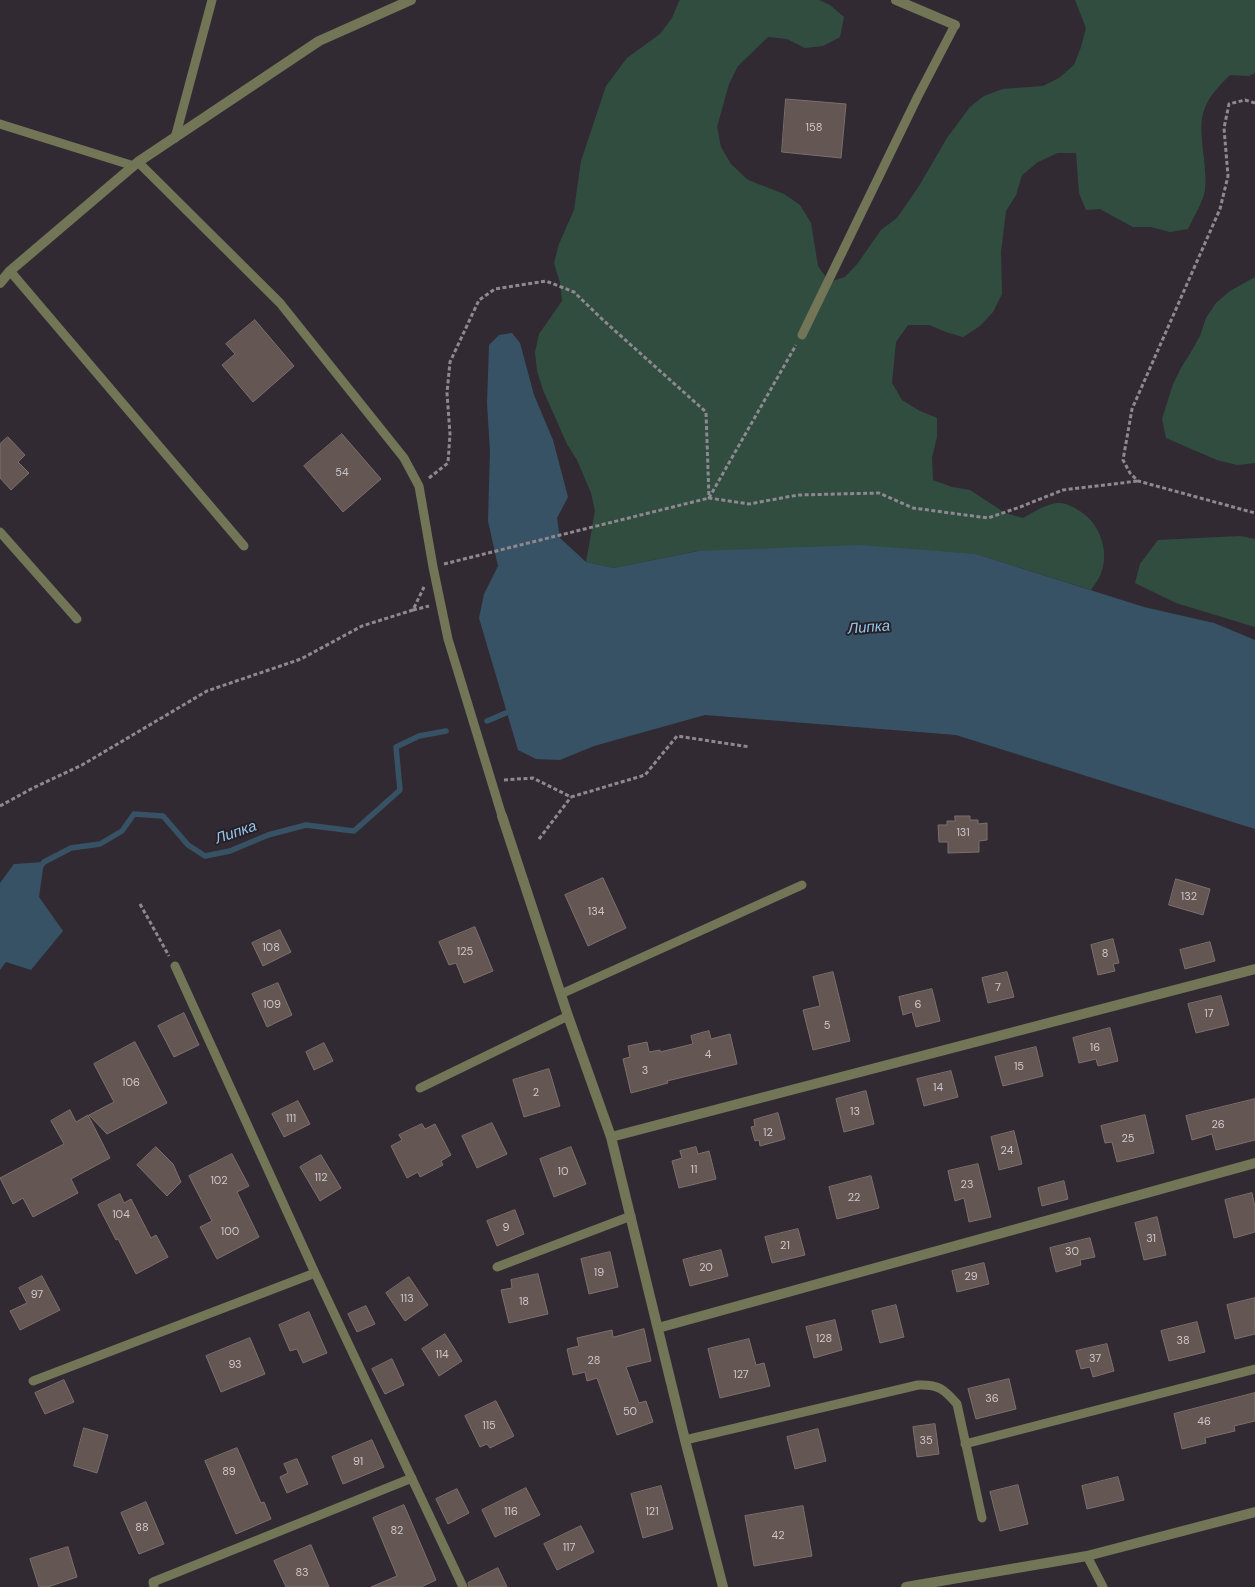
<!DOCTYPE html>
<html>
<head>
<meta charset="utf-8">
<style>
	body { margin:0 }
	canvas { display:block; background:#312a33 }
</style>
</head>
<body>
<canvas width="1255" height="1587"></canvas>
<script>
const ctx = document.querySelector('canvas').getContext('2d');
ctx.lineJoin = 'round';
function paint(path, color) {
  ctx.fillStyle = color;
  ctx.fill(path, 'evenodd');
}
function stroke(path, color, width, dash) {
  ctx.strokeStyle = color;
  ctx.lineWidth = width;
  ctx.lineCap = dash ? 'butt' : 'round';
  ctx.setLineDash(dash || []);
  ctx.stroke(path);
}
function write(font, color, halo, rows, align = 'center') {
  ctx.font = font + ' "DM Sans",sans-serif';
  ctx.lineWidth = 4;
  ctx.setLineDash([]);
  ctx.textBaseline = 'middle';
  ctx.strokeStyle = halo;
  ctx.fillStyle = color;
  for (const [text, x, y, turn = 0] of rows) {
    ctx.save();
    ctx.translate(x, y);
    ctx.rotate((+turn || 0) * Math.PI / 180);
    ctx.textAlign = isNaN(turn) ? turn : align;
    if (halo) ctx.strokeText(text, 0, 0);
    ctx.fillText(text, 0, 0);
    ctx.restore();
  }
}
const green = new Path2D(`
	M 681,0 L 819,0 L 830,5 L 844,17 L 840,37 L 823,46 L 805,48 L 787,39 L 768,37 L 738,66 L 729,84 L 717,127 L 721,147 L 731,164 L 748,180 L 784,194 L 800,205 L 811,223 L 818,266 L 829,282 L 845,277 L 858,263 L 881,230 L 897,218 L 919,186 L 947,138 L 970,107 L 984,96 L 1003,89 L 1043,86 L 1059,78 L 1074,65 L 1081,47 L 1086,28 L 1075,0 L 1255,0 L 1255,73 L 1249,76 L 1230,75 C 1198,106 1199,117 1204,159 C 1205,169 1206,180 1205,190 C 1203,202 1193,218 1188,229 L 1170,232 L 1151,227 L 1133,227 L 1100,209 L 1086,210 L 1079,193 L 1076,153 L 1058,153 L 1038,162 L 1022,175 L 1016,195 L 1006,211 L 1001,252 L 1002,294 L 993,312 L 980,326 L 963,337 L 946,332 L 929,325 L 908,325 L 896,342 L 892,383 L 902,400 L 918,410 L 937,418 L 937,437 L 932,457 L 933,480 L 952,487 L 970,490 L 1005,513 L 1023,518 C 1032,513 1049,502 1059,503 C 1068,503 1077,509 1084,514 C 1101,527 1109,553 1101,573 C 1099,579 1094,585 1091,590 L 976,554 L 697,551 L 614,568 L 586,562 L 595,511 L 591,493 L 577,460 L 567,444 L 543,390 L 537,371 L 535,352 L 539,334 L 562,301 L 560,283 L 554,263 L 559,244 L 574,210 L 581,161 L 606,86 L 627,58 L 660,34 L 672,18 L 679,1 Z
	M 1255,277 L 1255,463 L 1237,465 L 1217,460 L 1166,438 L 1162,419 L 1173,384 L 1181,368 L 1191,352 L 1200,336 L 1206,318 L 1216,303 L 1230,291 Z
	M 1240,536 L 1255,539 L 1255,627 L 1176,603 L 1135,583 L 1140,564 L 1158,540 Z`);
const water = new Path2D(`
	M 512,333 L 520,343 L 534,395 L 553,440 L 568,497 L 557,518 L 560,538 L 586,562 L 614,568 L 698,551 L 859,545 L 976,554 L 1144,607 L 1214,623 L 1255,640 L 1255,829 L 956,735 L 705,715 L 594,746 L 560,760 L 536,759 L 518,750 L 479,618 L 484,594 L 498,566 L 488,521 L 490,451 L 487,403 L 489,345 L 499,335 Z
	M 44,862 L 39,897 L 63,931 L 31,970 L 6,962 L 0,970 L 0,883 L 14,864 Z`);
const stream = new Path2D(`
	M 487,721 L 513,710
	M 40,867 L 44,862 L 71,848 L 100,844 L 122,831 L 134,814 L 163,816 L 188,845 L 205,856 L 230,851 L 268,835 L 306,825 L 354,831 L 400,790 L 396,747 L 419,736 L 446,731`);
const building = new Path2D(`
	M 786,99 L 846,104 L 841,158 L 782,152 Z
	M 255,320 L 294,366 L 253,402 L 222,365 L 235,354 L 226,344 Z
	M 342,434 L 381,479 L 343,512 L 304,466 Z
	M 8,437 L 25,455 L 18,462 L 29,473 L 11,490 L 0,478 L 0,444 Z
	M 955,816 L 970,816 L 970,820 L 978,820 L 978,824 L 987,823 L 987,840 L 979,841 L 979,852 L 948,853 L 948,842 L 939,842 L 938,825 L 947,825 L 947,821 L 955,821 Z
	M 603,878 L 626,928 L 588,946 L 565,895 Z
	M 1176,879 L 1210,889 L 1203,915 L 1169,905 Z
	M 475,927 L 493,971 L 464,983 L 456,963 L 449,965 L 439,942 Z
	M 280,930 L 291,952 L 263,966 L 252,943 Z
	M 1113,939 L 1119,963 L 1113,964 L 1115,971 L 1098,975 L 1091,945 Z
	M 1210,942 L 1215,961 L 1185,969 L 1180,950 Z
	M 833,972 L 850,1041 L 813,1050 L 803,1010 L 820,1006 L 813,977 Z
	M 1007,972 L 1014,997 L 988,1003 L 982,978 Z
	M 278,983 L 292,1015 L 267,1027 L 252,994 Z
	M 932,989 L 940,1021 L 916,1027 L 912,1012 L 903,1015 L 899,997 Z
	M 1221,996 L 1229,1025 L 1196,1033 L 1188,1004 Z
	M 184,1013 L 199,1045 L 174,1057 L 158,1026 Z
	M 1110,1028 L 1118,1061 L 1098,1066 L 1096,1059 L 1079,1063 L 1073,1038 Z
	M 709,1031 L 711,1039 L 730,1034 L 737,1064 L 667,1081 L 668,1083 L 631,1093 L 623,1059 L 630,1057 L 628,1046 L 647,1042 L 649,1052 L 660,1050 L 660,1052 L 693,1044 L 691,1036 Z
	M 135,1042 L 167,1103 L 107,1134 L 89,1115 L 114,1102 L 94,1064 Z
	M 324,1043 L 333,1061 L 314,1070 L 306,1052 Z
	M 1036,1047 L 1043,1076 L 1003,1086 L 995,1057 Z
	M 549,1069 L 560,1106 L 524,1117 L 513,1080 Z
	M 951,1071 L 958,1097 L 924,1106 L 917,1079 Z
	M 866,1091 L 874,1124 L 844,1132 L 836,1099 Z
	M 1255,1099 L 1255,1140 L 1216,1150 L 1212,1134 L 1192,1140 L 1186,1116 Z
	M 298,1101 L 310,1124 L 284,1137 L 272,1114 Z
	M 70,1110 L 76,1122 L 88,1115 L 110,1158 L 71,1179 L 78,1193 L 33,1217 L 23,1198 L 13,1204 L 0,1178 L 64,1144 L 51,1121 Z
	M 778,1113 L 785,1139 L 760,1146 L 759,1140 L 755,1141 L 751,1127 L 755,1126 L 754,1120 Z
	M 1145,1115 L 1154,1153 L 1117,1162 L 1112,1142 L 1105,1143 L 1101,1126 Z
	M 492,1123 L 507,1154 L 477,1168 L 462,1136 Z
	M 422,1124 L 425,1129 L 435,1124 L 451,1155 L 441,1161 L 443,1165 L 420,1177 L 418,1172 L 407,1178 L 391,1146 L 402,1140 L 399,1135 Z
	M 1014,1131 L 1022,1164 L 999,1170 L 991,1137 Z
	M 156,1147 L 173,1164 L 181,1182 L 167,1196 L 137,1165 Z
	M 571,1147 L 586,1184 L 554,1197 L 540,1159 Z
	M 696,1147 L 698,1154 L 709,1151 L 716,1179 L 679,1188 L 672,1161 L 682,1158 L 680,1151 Z
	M 232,1154 L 249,1186 L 237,1192 L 259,1237 L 217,1259 L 200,1227 L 212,1221 L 189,1176 Z
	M 321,1155 L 341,1188 L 320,1201 L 300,1167 Z
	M 978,1164 L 991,1217 L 969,1222 L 964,1198 L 955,1201 L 948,1171 Z
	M 871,1176 L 879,1208 L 837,1219 L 829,1187 Z
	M 1064,1181 L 1068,1199 L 1042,1206 L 1038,1188 Z
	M 1252,1193 L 1255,1207 L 1255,1232 L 1234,1238 L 1225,1200 Z
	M 120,1194 L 124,1203 L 131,1199 L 151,1238 L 156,1235 L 168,1257 L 136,1274 L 118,1239 L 116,1240 L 98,1205 Z
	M 515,1210 L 524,1234 L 497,1246 L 487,1221 Z
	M 1157,1217 L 1166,1255 L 1144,1260 L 1135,1223 Z
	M 798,1229 L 805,1255 L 772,1263 L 765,1237 Z
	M 1090,1238 L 1095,1257 L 1080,1260 L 1081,1265 L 1056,1272 L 1050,1248 Z
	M 721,1250 L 728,1276 L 690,1286 L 683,1260 Z
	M 610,1252 L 618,1287 L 589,1294 L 581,1259 Z
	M 984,1263 L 989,1284 L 957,1292 L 952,1271 Z
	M 538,1274 L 548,1314 L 509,1323 L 501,1290 L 512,1288 L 511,1280 Z
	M 42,1276 L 60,1310 L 20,1330 L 10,1311 L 27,1303 L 19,1288 Z
	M 409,1277 L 428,1305 L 405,1321 L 386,1293 Z
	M 1255,1298 L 1255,1334 L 1235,1339 L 1227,1305 Z
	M 896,1305 L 904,1337 L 880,1343 L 872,1311 Z
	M 366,1306 L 375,1324 L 357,1332 L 348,1314 Z
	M 309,1312 L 327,1353 L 303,1363 L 297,1349 L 290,1351 L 279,1325 Z
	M 835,1320 L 842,1350 L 814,1358 L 806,1327 Z
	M 1197,1322 L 1205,1352 L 1169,1361 L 1161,1331 Z
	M 644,1329 L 651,1361 L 626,1367 L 639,1403 L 646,1401 L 653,1422 L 617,1435 L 597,1378 L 587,1381 L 585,1372 L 573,1375 L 567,1349 L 579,1346 L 577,1338 L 612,1330 L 613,1337 Z
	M 445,1334 L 462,1361 L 439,1376 L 422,1349 Z
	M 250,1338 L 265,1374 L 221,1392 L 206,1356 Z
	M 749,1339 L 756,1365 L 764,1363 L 770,1386 L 720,1398 L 708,1349 Z
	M 1107,1344 L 1114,1371 L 1093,1377 L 1090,1367 L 1081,1369 L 1076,1351 Z
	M 392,1359 L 404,1385 L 385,1394 L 372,1369 Z
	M 1009,1379 L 1016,1409 L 976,1419 L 968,1389 Z
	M 64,1380 L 74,1402 L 45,1414 L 35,1393 Z
	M 1255,1393 L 1255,1421 L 1234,1426 L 1235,1431 L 1205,1438 L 1206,1443 L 1182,1449 L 1174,1414 Z
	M 496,1401 L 514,1436 L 490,1448 L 487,1444 L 480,1447 L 465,1416 Z
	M 935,1424 L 939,1454 L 917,1457 L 913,1427 Z
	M 84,1428 L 108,1435 L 97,1473 L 74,1466 Z
	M 818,1429 L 826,1461 L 795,1469 L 787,1437 Z
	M 372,1440 L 384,1467 L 343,1484 L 332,1457 Z
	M 237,1448 L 261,1503 L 264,1502 L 271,1519 L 236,1534 L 205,1461 Z
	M 297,1459 L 308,1484 L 287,1493 L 280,1477 L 288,1473 L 284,1464 Z
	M 1118,1477 L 1124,1500 L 1087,1509 L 1082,1486 Z
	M 1018,1485 L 1028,1524 L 1000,1531 L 990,1492 Z
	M 661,1486 L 673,1529 L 643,1538 L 631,1494 Z
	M 526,1488 L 540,1515 L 495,1537 L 482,1510 Z
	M 457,1489 L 469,1513 L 448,1524 L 436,1499 Z
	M 146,1502 L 164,1544 L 139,1554 L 121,1513 Z
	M 404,1505 L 436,1580 L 421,1587 L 371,1587 L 397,1576 L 373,1518 Z
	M 803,1506 L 812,1556 L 754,1566 L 745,1516 Z
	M 581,1526 L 594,1552 L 557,1570 L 544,1544 Z
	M 311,1545 L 329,1587 L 286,1587 L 274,1561 Z
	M 68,1547 L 77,1577 L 48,1587 L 39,1587 L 30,1559 Z
	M 498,1568 L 507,1587 L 469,1587 L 468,1583 Z`);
const path = new Path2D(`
	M 1255,103 L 1245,100 L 1229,104 L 1224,128 L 1228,176 L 1220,209 L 1132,409 L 1123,460 L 1130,473 L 1138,481 L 1255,513
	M 429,478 L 448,463 L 450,434 L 447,393 L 450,362 L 479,300 L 495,289 L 546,281 L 574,292 L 603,320 L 706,412 L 709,498 L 749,504 L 798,495 L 879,493 L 913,508 L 988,518 L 1020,507 L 1063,490 L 1138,481
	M 444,564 L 709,498 L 796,345
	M 413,610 L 429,606
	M 504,780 L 533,778 L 571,797 L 645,775 L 677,736 L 750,747
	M 0,806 L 31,789 L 82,765 L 207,691 L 301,659 L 362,626 L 413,610 L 424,587
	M 539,839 L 571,797
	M 140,904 L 169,956`);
const service = new Path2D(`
	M 0,124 L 134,166
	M 175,138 L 212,0
	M 138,162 L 280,303 L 404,458 L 419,486 L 433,567 L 448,639 L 502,816
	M 10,271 L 244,546
	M 802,335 L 918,96 L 955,25
	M 0,532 L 77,619
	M 175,966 L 315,1273 L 463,1587
	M 561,994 L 802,885
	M 420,1088 L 568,1016
	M 497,1267 L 631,1216
	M 33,1381 L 315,1273
	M 685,1440 L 918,1385 C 938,1384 944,1389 957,1404 L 982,1518
	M 965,1444 L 1255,1369
	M 1087,1556 L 1103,1587
	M 154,1587 L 153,1582 L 412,1478`);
const minor = new Path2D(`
	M 896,0 L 955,25
	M 0,283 L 10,271 L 138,162 L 319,41 L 411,0
	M 502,816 L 568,1016 L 611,1137 L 685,1440 L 723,1587
	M 611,1137 L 1255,969
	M 658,1328 L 1255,1163
	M 906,1587 L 1087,1556 L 1255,1512`);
const numberNames = [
	["158",814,128],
	["54",342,473],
	["131",963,833],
	["132",1189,897],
	["134",596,912],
	["108",271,948],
	["125",465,952],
	["8",1105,954],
	["7",998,988],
	["109",272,1005],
	["6",918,1005],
	["17",1209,1014],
	["5",827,1026],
	["16",1095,1048],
	["4",708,1055],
	["15",1019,1067],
	["3",645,1071],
	["106",131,1083],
	["14",938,1088],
	["2",536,1093],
	["13",855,1112],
	["111",291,1119],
	["26",1218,1125],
	["12",768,1133],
	["25",1128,1139],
	["24",1007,1151],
	["11",694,1170],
	["10",563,1172],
	["112",321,1178],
	["102",219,1181],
	["23",967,1185],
	["22",854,1198],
	["104",121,1215],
	["9",506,1228],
	["100",230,1232],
	["31",1151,1239],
	["21",785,1246],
	["30",1072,1252],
	["20",706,1268],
	["19",599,1273],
	["29",971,1277],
	["97",37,1295],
	["113",407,1299],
	["18",524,1302],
	["128",824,1339],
	["38",1183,1341],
	["114",442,1355],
	["37",1095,1359],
	["28",594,1361],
	["93",235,1365],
	["127",741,1375],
	["36",992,1399],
	["50",630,1412],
	["46",1204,1422],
	["115",489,1426],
	["35",926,1441],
	["91",358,1462],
	["89",229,1472],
	["116",511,1512],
	["121",652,1512],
	["88",142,1528],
	["82",397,1531],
	["42",778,1536],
	["117",569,1548],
	["83",302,1573]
];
const waterNames = [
	["Липка",869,628,-4],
	["Липка",236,833,-19]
];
paint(green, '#304d40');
paint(water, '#375264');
stroke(stream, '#375264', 5.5);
paint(building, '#645652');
stroke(building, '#7d6f6a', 1);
stroke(path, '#8e8890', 3, [4, 2.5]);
stroke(service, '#727556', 9);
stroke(minor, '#727556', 10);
write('11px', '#cec7cb', null, numberNames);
write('italic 15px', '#94c8eb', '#272029', waterNames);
</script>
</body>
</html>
